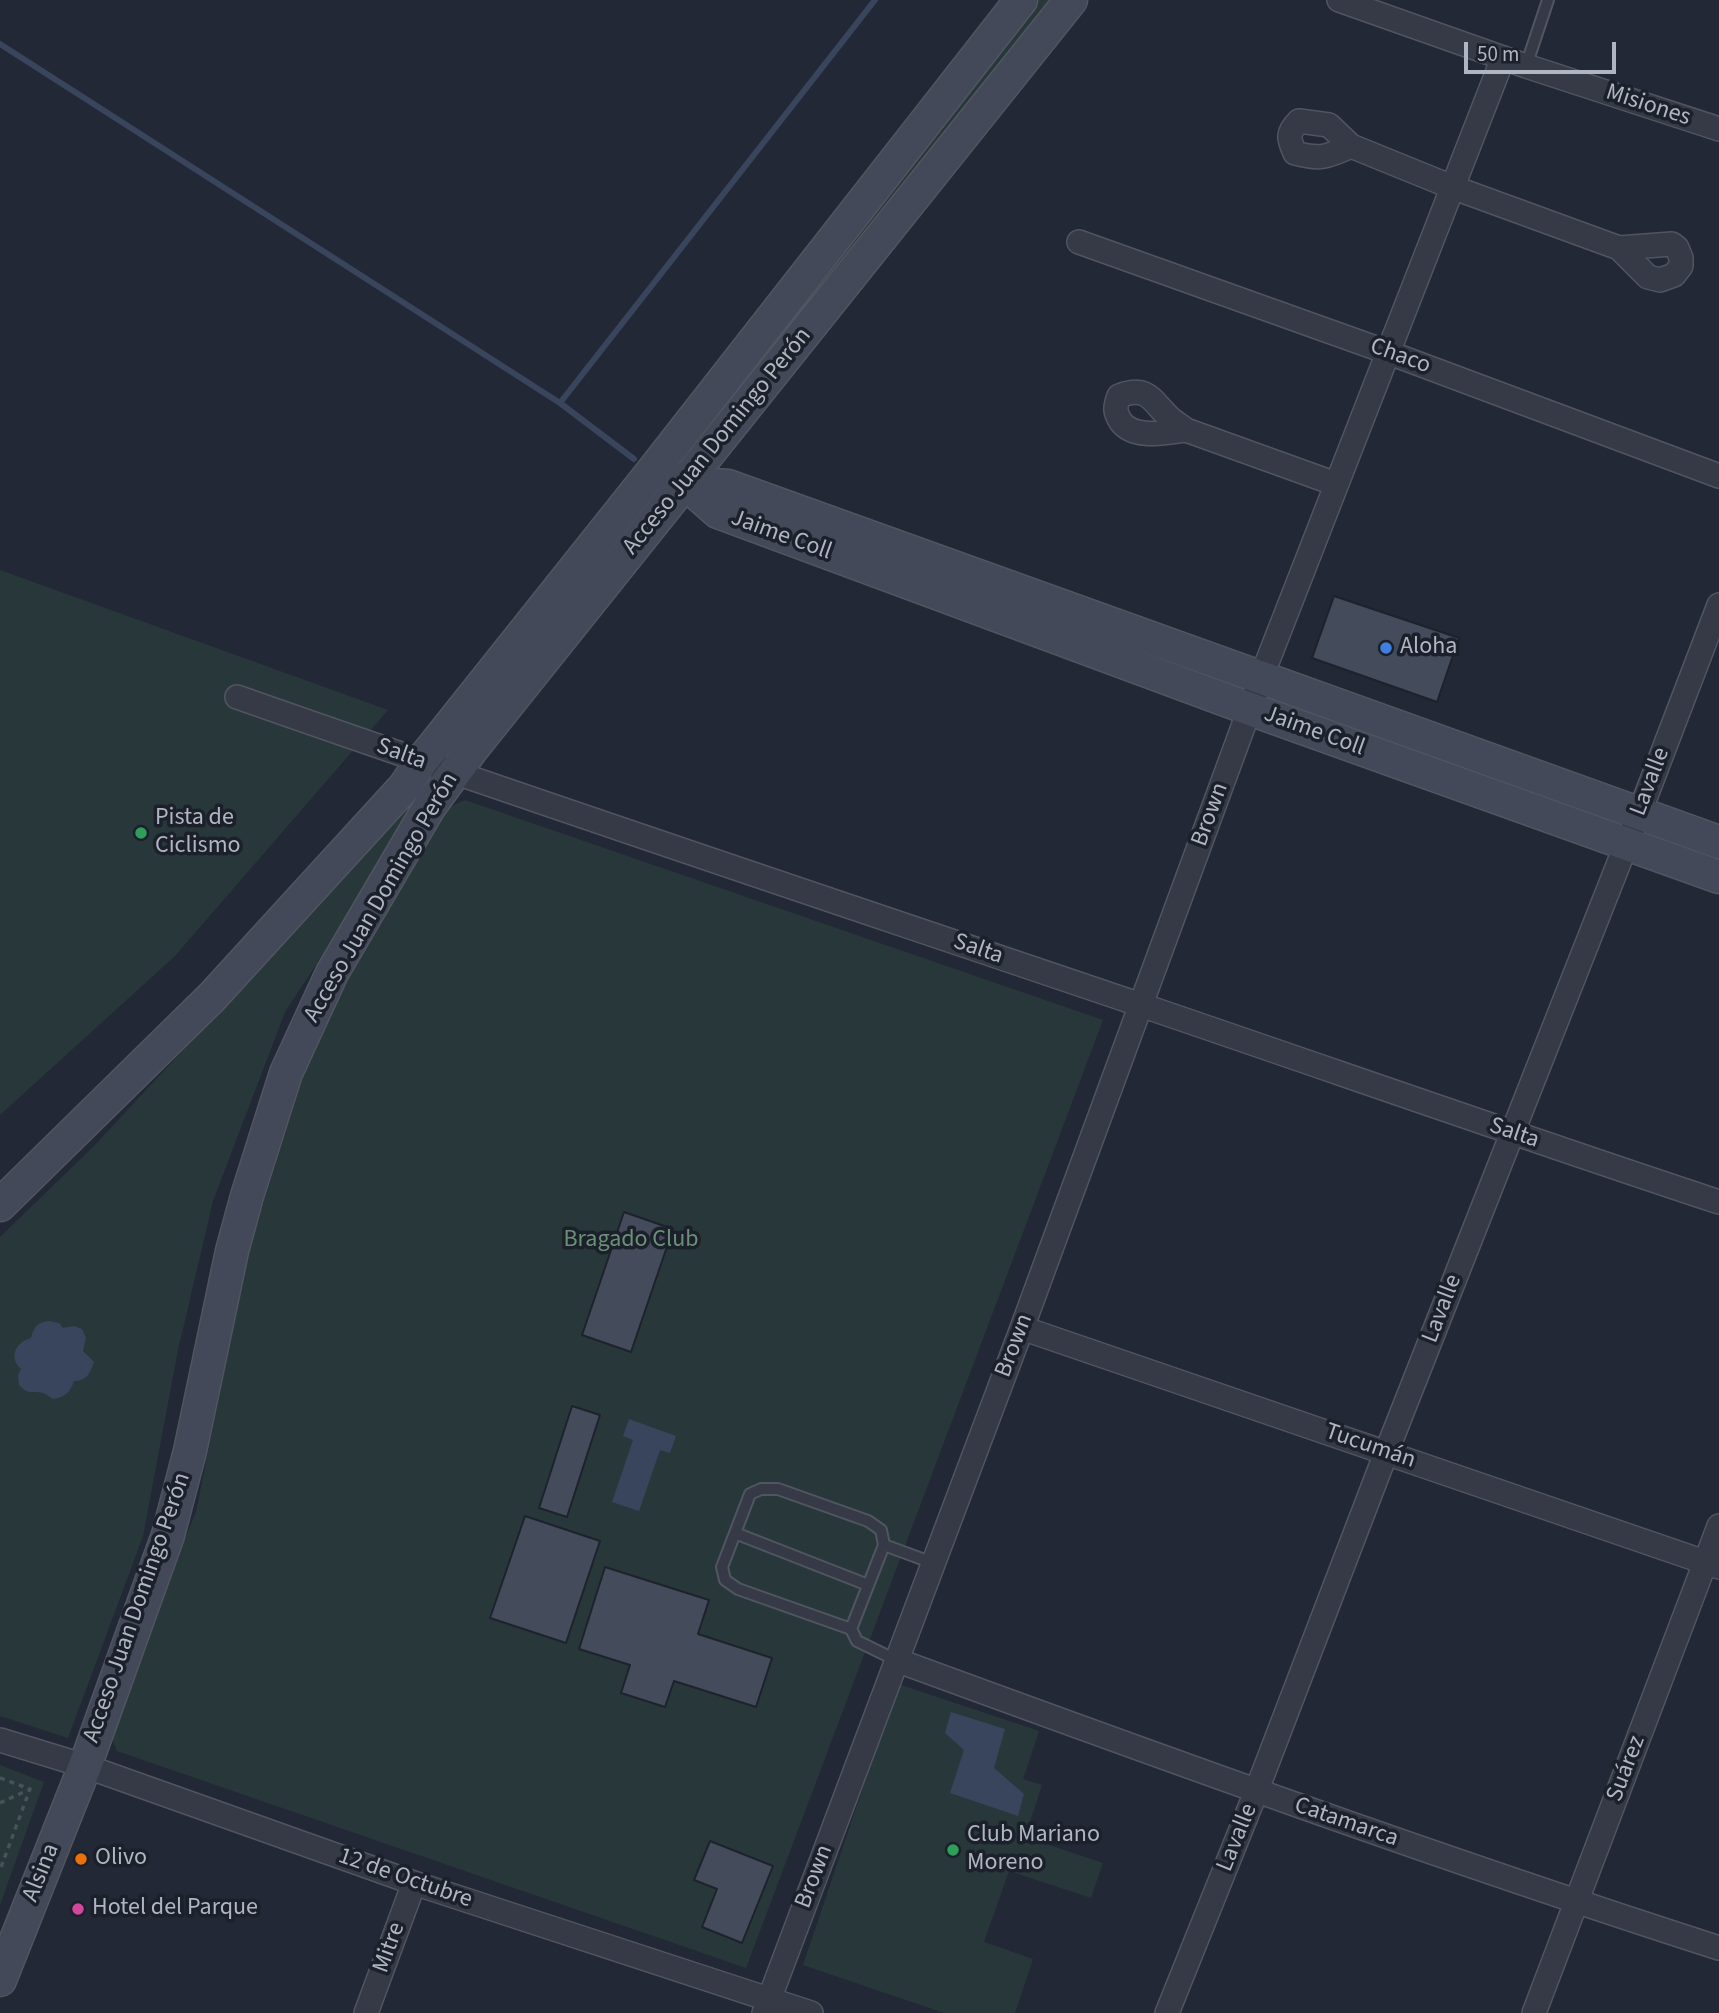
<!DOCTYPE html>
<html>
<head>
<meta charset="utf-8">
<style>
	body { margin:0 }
	#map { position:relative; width:1719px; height:2013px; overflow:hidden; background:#222835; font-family:"Source Sans 3",sans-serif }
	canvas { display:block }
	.scale { position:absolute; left:1464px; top:42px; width:152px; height:32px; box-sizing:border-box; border:4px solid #b0b5c2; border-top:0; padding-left:9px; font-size:21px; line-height:24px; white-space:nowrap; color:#b0b5c2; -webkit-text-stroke:5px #1b202b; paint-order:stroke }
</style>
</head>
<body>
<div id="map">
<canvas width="1719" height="2013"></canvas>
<div class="scale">50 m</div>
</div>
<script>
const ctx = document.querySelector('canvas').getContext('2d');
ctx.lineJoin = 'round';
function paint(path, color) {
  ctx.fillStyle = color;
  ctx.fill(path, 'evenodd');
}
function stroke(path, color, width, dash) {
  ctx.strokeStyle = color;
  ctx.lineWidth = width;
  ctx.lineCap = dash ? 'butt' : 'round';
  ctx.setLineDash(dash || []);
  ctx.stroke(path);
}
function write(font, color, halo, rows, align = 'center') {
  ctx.font = font + ' "Source Sans 3",sans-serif';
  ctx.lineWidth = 7;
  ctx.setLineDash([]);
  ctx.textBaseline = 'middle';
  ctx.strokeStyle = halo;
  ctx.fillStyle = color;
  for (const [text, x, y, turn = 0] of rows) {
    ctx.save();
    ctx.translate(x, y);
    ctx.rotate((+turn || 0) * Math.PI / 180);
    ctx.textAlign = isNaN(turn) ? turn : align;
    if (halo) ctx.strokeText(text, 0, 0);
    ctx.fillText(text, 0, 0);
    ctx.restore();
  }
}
const green = new Path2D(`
	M 1037,0 L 1054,0 L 459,751 L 448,744 Z
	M 0,570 L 388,710 L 175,956 L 0,1115 Z
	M 465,800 L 1103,1020 L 746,1968 L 117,1751 L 107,1727 L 196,1512 L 247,1256 L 323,1013 L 438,812 Z
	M 407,803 L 412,808 L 412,818 L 285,1012 L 213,1201 L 178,1350 L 143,1536 L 68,1738 L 0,1716 L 0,1237 L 94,1146 L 304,920 L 397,805 Z
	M 898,1684 L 1039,1731 L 1023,1779 L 1042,1785 L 1025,1837 L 1103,1863 L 1091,1898 L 1009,1871 L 984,1942 L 1033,1959 L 1015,2013 L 944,2013 L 803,1965 Z
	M 0,1765 L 44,1782 L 0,1905 Z`);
const water = new Path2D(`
	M 49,1321 L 59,1323 L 63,1328 L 74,1326 L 82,1329 L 86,1338 L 83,1351 L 94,1362 C 90,1373 87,1381 74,1381 C 70,1393 65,1397 53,1399 C 49,1397 47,1394 43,1393 C 32,1390 29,1396 19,1385 L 18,1375 L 21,1369 C 8,1357 16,1342 31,1338 C 34,1326 38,1322 49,1321 Z
	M 629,1419 L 676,1436 L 670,1453 L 660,1450 L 639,1511 L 612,1502 L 633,1440 L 623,1436 Z
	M 951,1712 L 1005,1729 L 994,1768 L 1024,1794 L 1018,1816 L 950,1793 L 964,1750 L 945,1733 Z`);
const stream = new Path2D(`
	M 0,44 L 560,403 L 634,459
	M 560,403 L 875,0`);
const building = new Path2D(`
	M 1334,596 L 1459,638 L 1437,702 L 1312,658 Z
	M 624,1212 L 673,1229 L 631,1352 L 582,1335 Z
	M 572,1406 L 600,1415 L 567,1517 L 539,1508 Z
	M 525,1516 L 600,1541 L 566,1643 L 490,1618 Z
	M 605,1567 L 709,1600 L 698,1634 L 772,1658 L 756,1707 L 674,1681 L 665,1707 L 621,1693 L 630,1665 L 579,1649 Z
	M 710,1841 L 773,1866 L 742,1943 L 702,1927 L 717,1889 L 694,1880 Z`);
const path = new Path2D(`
	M 0,1778 L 30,1789 L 0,1870
	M 0,1803 L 28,1790`);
const lane = new Path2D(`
	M 1526,66 L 1548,0
	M 735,1533 L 868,1585
	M 851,1629 L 884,1545
	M 896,1660 L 857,1641 L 851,1629 L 738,1589 L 725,1580 L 722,1567 L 750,1494 L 761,1489 L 778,1489 L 868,1521 L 881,1530 L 884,1545 L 933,1563`);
const street = new Path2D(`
	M 1339,0 L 1526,66 L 1719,129
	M 1351,146 C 1327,157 1320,160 1295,153 C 1288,138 1287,133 1299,121 L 1329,125 L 1351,146 L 1452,187 L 1619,248 L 1648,277 L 1660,280 L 1674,275 L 1681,266 L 1681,258 L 1677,248 L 1672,244 L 1619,248
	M 1079,242 L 1387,352 L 1719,476
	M 1186,430 C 1166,432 1135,440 1121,422 C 1114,411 1115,407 1119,396 C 1150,384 1152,403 1172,420 C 1176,423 1181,426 1186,430 L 1336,484
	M 237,697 C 536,802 837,902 1138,1004 C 1332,1070 1525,1138 1719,1202
	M 1022,1328 L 1719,1567
	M 896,1660 C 1169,1760 1442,1859 1719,1948
	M 0,1740 L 85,1766 L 414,1883 L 811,2013
	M 366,2013 L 414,1883
	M 764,2013 L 1022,1328 L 1261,678 L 1503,58
	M 1167,2013 L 1256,1792 L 1386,1453 L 1626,845 L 1639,814 L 1719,605
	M 1534,2013 L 1719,1526`);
const secondary = new Path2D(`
	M 670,478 L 685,483 L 728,486 L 1719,842
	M 685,483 L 718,512 L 1250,709 L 1719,877
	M 0,1205 L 212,997 L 405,786 L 421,762 L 652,472 L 1021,0
	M 0,1980 L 85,1766 L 168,1535 L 190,1451 L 232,1251 L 247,1196 L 286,1073 L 332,973 L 430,806 L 472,749 L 1071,0`);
const markers = [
	[1386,648,7,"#3f7fe0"],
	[141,833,7,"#2e9e5b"],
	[953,1850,7,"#2e9e5b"],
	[81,1859,7,"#e8710a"],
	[78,1909,7,"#d1479c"]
];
const streetNames = [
	["Misiones",1648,106,18],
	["Chaco",1400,357,20],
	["Acceso Juan Domingo Perón",718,442,-51],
	["Jaime Coll",781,536,20],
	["Jaime Coll",1314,732,20],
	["Salta",401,755,20],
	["Lavalle",1651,782,-69],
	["Brown",1211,815,-70],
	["Acceso Juan Domingo Perón",382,898,-60],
	["Salta",978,950,19],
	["Salta",1514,1134,19],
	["Lavalle",1443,1309,-69],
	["Brown",1015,1346,-69],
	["Tucumán",1370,1447,19],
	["Acceso Juan Domingo Perón",138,1608,-71],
	["Suárez",1627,1769,-69],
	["Catamarca",1346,1823,19],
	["Lavalle",1238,1838,-68],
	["Alsina",42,1873,-68],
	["Brown",815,1877,-69],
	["12 de Octubre",405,1879,19],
	["Mitre",390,1948,-70]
];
const poiNames = [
	["Aloha",1400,648],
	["Pista de",155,819],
	["Ciclismo",155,847],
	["Club Mariano",967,1836],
	["Moreno",967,1864],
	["Olivo",95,1859],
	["Hotel del Parque",92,1909]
];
const parkNames = [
	["Bragado Club",631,1241]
];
paint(green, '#28383a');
paint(water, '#39445d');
stroke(stream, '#39445d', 6);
paint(building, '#444b5a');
stroke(building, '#1d222d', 2);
stroke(lane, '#505561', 14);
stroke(street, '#505561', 26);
stroke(secondary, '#505561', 35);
stroke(path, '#465358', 3.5, [5, 5]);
stroke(lane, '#363a46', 10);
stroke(street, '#363a46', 23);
stroke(secondary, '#444959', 32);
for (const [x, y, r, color] of markers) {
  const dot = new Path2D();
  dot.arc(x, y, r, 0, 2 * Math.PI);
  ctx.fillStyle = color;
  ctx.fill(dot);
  stroke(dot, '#1b202b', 2.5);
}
write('24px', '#b0b5c2', '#1b202b', streetNames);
write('24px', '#b0b5c2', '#1b202b', poiNames, 'left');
write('24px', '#6a9078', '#1b202b', parkNames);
</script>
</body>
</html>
